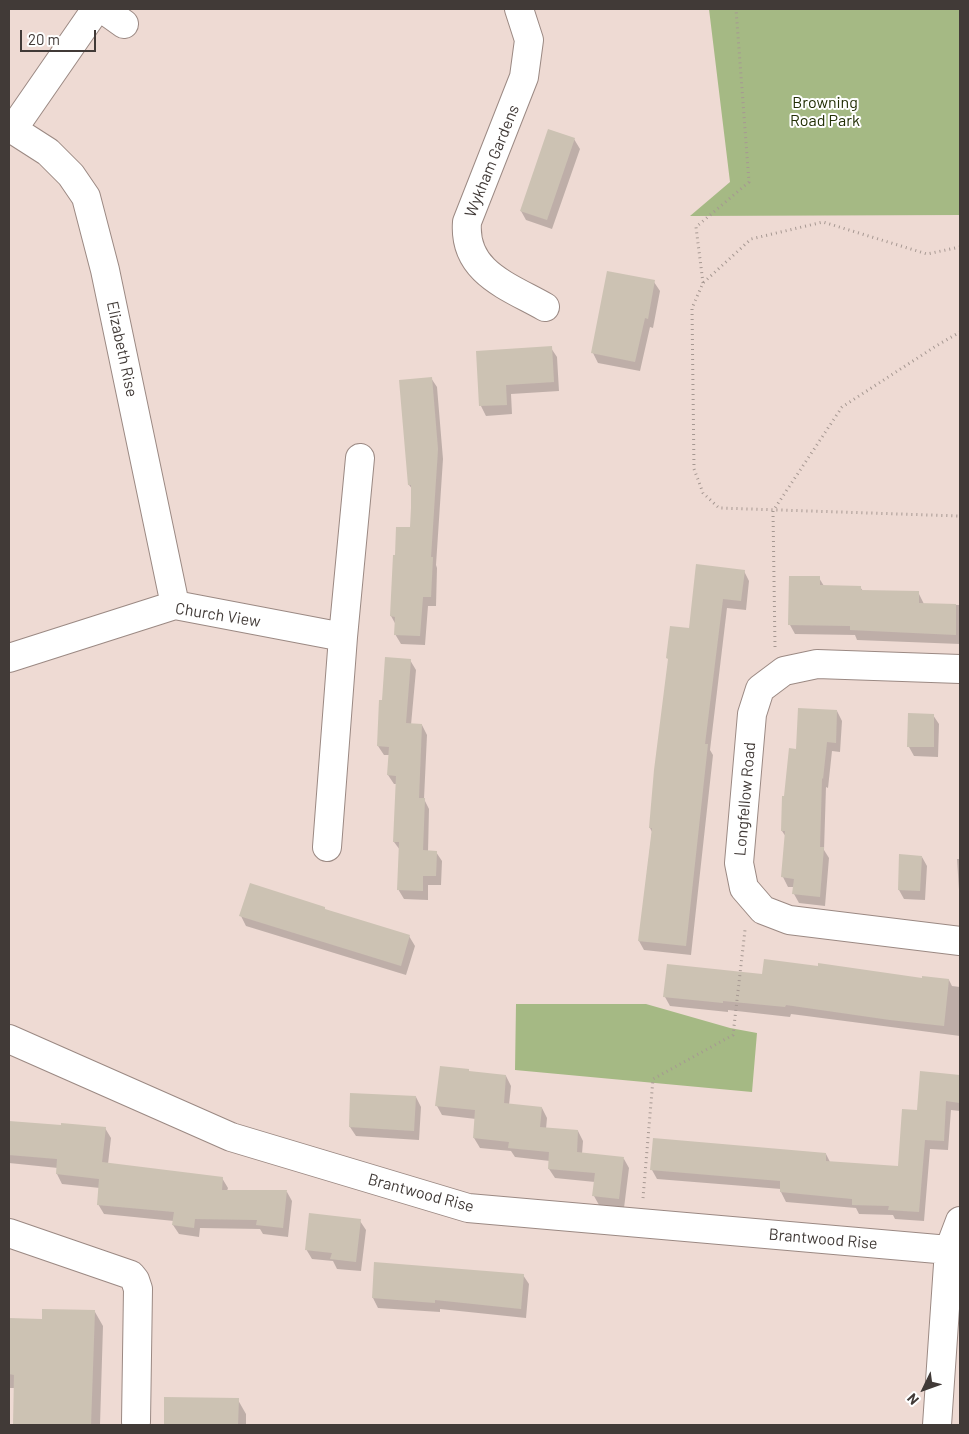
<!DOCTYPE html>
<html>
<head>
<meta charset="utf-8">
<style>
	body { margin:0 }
	#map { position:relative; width:969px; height:1434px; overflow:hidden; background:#eedad3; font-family:Barlow,sans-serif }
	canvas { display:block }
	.frame { position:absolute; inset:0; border:10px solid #413a37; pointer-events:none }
	.north { position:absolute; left:899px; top:1364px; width:50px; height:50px; -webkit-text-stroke:4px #fff; paint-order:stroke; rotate:228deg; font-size:14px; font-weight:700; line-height:20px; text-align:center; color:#413a37 }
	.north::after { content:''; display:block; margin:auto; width:18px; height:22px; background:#413a37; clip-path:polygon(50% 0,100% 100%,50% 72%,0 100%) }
	.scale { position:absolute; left:20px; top:30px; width:76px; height:22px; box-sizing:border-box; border:2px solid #413a37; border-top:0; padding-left:6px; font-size:15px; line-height:18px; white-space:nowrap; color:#413a37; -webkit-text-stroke:4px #fff; paint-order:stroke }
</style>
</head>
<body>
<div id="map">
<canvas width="969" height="1434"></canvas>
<div class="frame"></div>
<div class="north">N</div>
<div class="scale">20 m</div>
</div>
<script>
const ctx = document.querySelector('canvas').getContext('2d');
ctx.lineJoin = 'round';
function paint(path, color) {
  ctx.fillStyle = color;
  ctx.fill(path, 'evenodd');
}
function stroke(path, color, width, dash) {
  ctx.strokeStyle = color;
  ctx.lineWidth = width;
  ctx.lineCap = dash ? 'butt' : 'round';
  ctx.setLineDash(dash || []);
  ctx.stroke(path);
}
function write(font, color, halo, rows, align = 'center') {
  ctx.font = font + ' Barlow,sans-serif';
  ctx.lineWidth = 4;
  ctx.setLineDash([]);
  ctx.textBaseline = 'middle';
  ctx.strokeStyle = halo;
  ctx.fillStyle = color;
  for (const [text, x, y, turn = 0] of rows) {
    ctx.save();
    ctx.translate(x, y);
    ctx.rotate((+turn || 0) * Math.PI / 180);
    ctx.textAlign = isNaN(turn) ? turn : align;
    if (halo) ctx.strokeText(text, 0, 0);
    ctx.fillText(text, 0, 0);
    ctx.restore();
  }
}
const green = new Path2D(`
	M 709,9 L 960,9 L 960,215 L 690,216 L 730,182 Z
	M 516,1004 L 646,1004 L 730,1028 L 757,1033 L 752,1092 L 515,1070 Z`);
const shadow = new Path2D(`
	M 574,139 L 580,149 L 552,229 L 526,220 L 521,211 Z
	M 654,282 L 660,291 L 653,328 L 650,327 L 640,371 L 598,363 L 593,353 Z
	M 551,348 L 557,357 L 559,391 L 511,394 L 512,414 L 486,416 L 481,406 L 477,352 Z
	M 431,378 L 437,387 L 443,459 L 436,565 L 437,568 L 436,606 L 428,606 L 425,645 L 401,644 L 395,634 L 396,625 L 391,616 L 397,556 L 411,528 L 413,490 L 409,485 Z
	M 744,571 L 749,581 L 746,610 L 727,608 L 710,750 L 713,755 L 691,955 L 644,950 L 639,941 L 652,832 L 650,828 L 690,630 Z
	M 819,578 L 824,586 L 860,587 L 863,591 L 918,592 L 924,604 L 960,605 L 960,644 L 857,640 L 855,635 L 795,634 L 790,625 Z
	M 410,660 L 416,670 L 411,725 L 422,725 L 427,735 L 424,799 L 429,809 L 428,852 L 436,852 L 442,861 L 441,885 L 428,885 L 428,900 L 404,899 L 398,889 L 400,850 L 394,842 L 397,784 L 394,784 L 388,775 L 390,755 L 384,755 L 378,746 L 383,702 Z
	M 837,711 L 842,721 L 840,752 L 832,751 L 828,788 L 826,787 L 824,850 L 829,858 L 825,906 L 799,903 L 794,894 L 794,887 L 788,887 L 783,877 L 786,837 L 782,831 L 785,797 L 797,750 Z
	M 933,715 L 939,724 L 938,757 L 914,756 L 909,747 Z
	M 922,857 L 927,866 L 925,900 L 904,899 L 899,890 Z
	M 957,859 L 960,859 L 960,893 L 959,890 Z
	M 326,911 L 409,936 L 415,946 L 406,975 L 246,926 L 241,916 Z
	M 763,976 L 949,980 L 952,986 L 960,987 L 960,1036 L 791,1014 L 790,1017 L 728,1010 L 728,1012 L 670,1006 L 665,997 Z
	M 921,1072 L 960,1076 L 960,1111 L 951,1110 L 948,1150 L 930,1149 L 924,1221 L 895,1219 L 893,1215 L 859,1214 L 856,1208 L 786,1202 L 781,1192 L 781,1189 L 657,1179 L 652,1170 L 826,1154 L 830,1162 L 899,1167 L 918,1112 Z
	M 470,1073 L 506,1076 L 511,1086 L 509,1105 L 542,1108 L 547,1118 L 546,1129 L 578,1131 L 583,1141 L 582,1154 L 624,1159 L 629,1168 L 624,1208 L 599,1205 L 594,1196 L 595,1182 L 555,1178 L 549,1169 L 550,1161 L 515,1157 L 511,1151 L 480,1148 L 474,1138 L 476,1119 L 442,1115 L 437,1106 Z
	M 416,1097 L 421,1107 L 419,1140 L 356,1136 L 350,1127 Z
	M 9,1123 L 105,1128 L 111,1138 L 108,1164 L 222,1178 L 228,1188 L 227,1191 L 287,1192 L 292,1201 L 288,1237 L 263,1234 L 260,1229 L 200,1228 L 199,1237 L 179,1234 L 173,1225 L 174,1221 L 104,1214 L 98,1204 L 100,1188 L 62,1184 L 57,1174 L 58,1168 L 9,1163 Z
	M 360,1221 L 366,1230 L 361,1271 L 337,1269 L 333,1261 L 312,1259 L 306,1249 Z
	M 375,1263 L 523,1275 L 529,1284 L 526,1318 L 440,1309 L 440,1312 L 378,1308 L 373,1298 Z
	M 95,1312 L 103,1326 L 100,1425 L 15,1425 L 15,1388 L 9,1388 L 9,1320 L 44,1320 Z
	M 165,1398 L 238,1400 L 246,1414 L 246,1425 L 165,1425 Z`);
const building = new Path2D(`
	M 548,129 L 575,138 L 547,220 L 520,211 Z
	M 607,271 L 655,280 L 648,319 L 645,318 L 635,362 L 591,353 Z
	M 552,346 L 554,382 L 506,385 L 507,405 L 479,406 L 476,351 Z
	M 432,377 L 438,449 L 431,557 L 433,557 L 431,597 L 423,597 L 420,636 L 394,635 L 395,617 L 390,616 L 393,555 L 395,555 L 396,527 L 410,527 L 411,508 L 411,485 L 408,485 L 399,380 Z
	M 696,564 L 745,570 L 741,601 L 723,599 L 705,744 L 708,744 L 686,946 L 638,941 L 652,828 L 649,828 L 654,770 L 668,659 L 666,658 L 670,626 L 689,628 Z
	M 789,576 L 820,576 L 820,585 L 861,586 L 861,590 L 919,591 L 919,603 L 956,604 L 956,635 L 850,630 L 850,626 L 788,625 Z
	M 385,657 L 411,659 L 406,723 L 422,724 L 419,798 L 425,798 L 423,850 L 437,851 L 436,876 L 423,876 L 423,891 L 397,890 L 399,842 L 393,842 L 396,776 L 387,775 L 389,747 L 377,746 L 379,700 L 382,700 Z
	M 798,708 L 837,710 L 836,743 L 827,742 L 823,779 L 822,778 L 820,847 L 824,847 L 820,897 L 792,894 L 794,879 L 781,877 L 785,831 L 781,831 L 782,796 L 784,796 L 789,748 L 796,749 Z
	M 908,713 L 934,714 L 934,747 L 907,747 Z
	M 899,854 L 922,856 L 920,891 L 898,890 Z
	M 250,883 L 325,907 L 325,909 L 410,935 L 401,966 L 239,916 Z
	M 764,959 L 818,966 L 818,963 L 922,978 L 922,976 L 949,979 L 944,1026 L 890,1020 L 786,1005 L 785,1007 L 723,1001 L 723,1003 L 663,997 L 667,964 L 762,974 Z
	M 440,1066 L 469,1069 L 469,1071 L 506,1075 L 504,1103 L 542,1107 L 540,1127 L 578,1130 L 577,1152 L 624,1157 L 619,1199 L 592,1196 L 595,1173 L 548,1169 L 549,1152 L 508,1148 L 509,1142 L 473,1138 L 475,1110 L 435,1106 Z
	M 920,1071 L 960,1075 L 960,1103 L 946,1101 L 944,1141 L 925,1140 L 919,1212 L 888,1210 L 889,1206 L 852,1205 L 852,1199 L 780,1192 L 780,1181 L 650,1170 L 653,1138 L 826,1153 L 826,1161 L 898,1166 L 902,1109 L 917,1110 Z
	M 350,1093 L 416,1096 L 414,1131 L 349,1127 Z
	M 9,1121 L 61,1125 L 61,1123 L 106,1127 L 102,1162 L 223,1177 L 222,1190 L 287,1190 L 283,1228 L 256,1225 L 257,1220 L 195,1219 L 194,1228 L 172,1225 L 174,1212 L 97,1205 L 99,1179 L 56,1174 L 57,1159 L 9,1155 Z
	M 309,1213 L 361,1219 L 356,1262 L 330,1259 L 332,1253 L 305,1250 Z
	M 374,1262 L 524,1274 L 521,1309 L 435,1300 L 435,1303 L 372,1298 Z
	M 42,1309 L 95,1310 L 91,1425 L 13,1425 L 14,1375 L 9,1374 L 9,1318 L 42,1319 Z
	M 164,1397 L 239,1398 L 238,1425 L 164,1425 Z`);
const path = new Path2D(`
	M 960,247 L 927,254 L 823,222 L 751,239 L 703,283 L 692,308 L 694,469 L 703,493 L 719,508 L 960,516
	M 703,283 L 696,227 L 749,182 L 736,9
	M 775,647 L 773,511 L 842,407 L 936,346 L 960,332
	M 643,1198 L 653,1079 L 733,1035 L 745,930`);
const minor = new Path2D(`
	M 103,9 L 124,24
	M 519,9 L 529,40 L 524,77 L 467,222 C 463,272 508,286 545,307
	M 9,127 L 48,152 L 71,175 L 86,197 L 105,270 L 175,605
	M 13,129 L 96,9
	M 343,637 L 360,458
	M 9,658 L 175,605 L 343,637 L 327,847
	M 960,669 L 817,664 L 784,671 L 760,689 L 752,714 L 739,863 L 744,888 L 763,910 L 789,920 L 960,941
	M 9,1039 L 231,1137 L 468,1208 L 949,1250
	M 9,1233 L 131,1275 L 135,1280 L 138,1289 L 136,1422
	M 937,1425 L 949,1250 L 960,1221`);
const parkNames = [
	["Browning",825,103],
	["Road Park",825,121]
];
const streetNames = [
	["Wykham Gardens",492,161,-68],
	["Elizabeth Rise",122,349,78],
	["Church View",218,615,9],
	["Longfellow Road",745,799,-85],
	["Brantwood Rise",421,1193,15],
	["Brantwood Rise",823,1239,5]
];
paint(green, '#a5b984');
paint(shadow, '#0003');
paint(building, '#ccc2b3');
stroke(minor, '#9b8983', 30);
stroke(path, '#a69892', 3, [1, 4]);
stroke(minor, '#fff', 28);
write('16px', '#233006', '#fff', parkNames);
write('16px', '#413a37', '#fff', streetNames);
</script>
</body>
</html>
